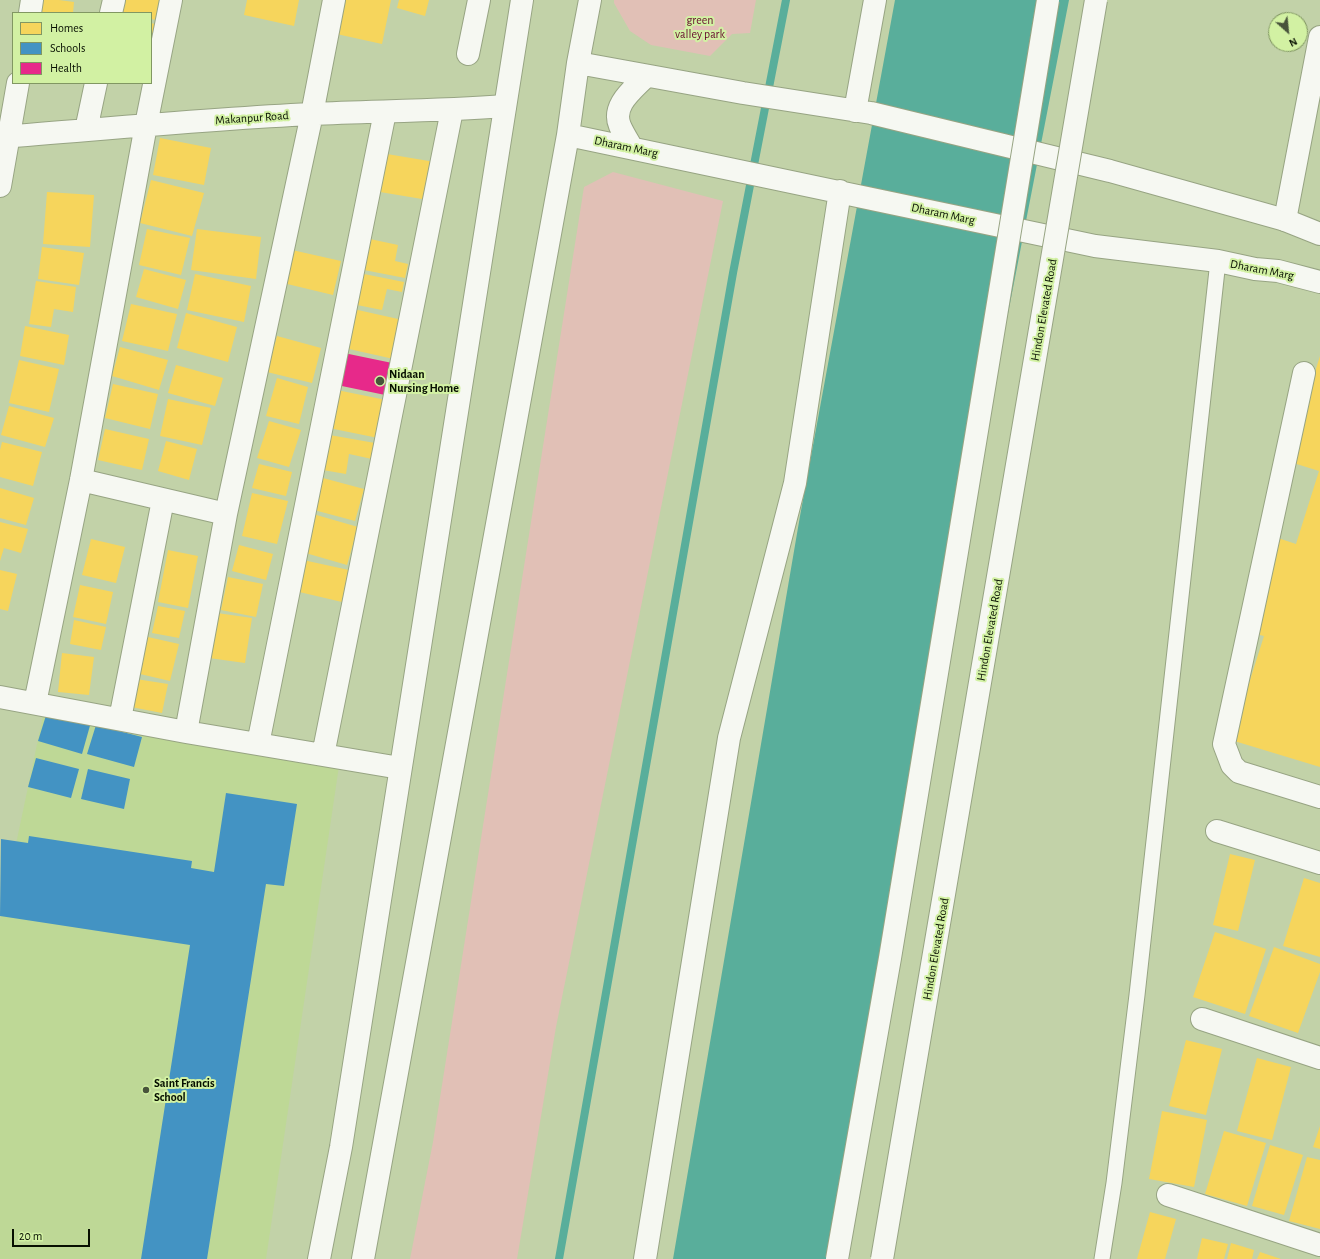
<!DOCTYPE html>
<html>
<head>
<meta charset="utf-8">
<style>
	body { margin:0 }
	#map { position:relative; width:1320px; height:1259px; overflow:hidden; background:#c2d2a8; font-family:"Alegreya Sans",sans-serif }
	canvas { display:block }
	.legend { position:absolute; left:12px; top:12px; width:140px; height:72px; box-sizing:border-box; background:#d2f1a3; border:1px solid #819762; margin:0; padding:5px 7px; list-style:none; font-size:12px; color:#070f00 }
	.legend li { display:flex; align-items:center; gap:8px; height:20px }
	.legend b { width:20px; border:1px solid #819762 }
	.north { position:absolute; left:1268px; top:12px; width:40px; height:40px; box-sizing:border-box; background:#d2f1a3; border:1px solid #819762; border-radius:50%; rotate:153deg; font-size:11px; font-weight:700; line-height:16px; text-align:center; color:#070f00 }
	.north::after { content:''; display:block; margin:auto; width:14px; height:18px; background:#48533b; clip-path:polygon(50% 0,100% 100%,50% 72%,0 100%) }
	.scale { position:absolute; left:12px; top:1229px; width:78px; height:18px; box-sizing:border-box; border:2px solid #070f00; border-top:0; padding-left:5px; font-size:12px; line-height:14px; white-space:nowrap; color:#070f00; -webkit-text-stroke:3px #d2f1a3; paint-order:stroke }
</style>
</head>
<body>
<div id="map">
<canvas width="1320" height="1259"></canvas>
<ul class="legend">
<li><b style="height:11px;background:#f6d55c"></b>Homes</li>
<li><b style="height:11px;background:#4393c3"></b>Schools</li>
<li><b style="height:11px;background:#e7298a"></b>Health</li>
</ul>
<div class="north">N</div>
<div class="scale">20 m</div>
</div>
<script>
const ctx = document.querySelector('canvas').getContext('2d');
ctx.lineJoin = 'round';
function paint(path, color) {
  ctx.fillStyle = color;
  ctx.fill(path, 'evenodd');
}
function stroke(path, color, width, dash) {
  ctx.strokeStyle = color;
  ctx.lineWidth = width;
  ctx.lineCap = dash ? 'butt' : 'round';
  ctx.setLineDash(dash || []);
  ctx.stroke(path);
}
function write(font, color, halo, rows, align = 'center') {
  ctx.font = font + ' "Alegreya Sans",sans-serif';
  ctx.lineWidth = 4;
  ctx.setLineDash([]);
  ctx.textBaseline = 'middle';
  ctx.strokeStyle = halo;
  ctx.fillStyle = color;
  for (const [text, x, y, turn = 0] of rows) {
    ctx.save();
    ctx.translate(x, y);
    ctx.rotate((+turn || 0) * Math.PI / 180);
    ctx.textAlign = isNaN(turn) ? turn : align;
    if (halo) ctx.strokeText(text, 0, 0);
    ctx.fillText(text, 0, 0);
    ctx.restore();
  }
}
const built = new Path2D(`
	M 44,711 L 339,766 L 266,1259 L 0,1259 L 0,920 Z`);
const green = new Path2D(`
	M 614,0 L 756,0 L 750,33 L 732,34 L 710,56 L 651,45 L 630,31 L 614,3 Z
	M 613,172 L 723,201 L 556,1027 L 517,1259 L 410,1259 L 433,1142 L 584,187 Z`);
const water = new Path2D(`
	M 895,0 L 1069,0 L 983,442 L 844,1259 L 673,1259 L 800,516 Z`);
const homes = new Path2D(`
	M 40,0 L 59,0 L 74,2 L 73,13 L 38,13 Z
	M 119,0 L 161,0 L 156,20 L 151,19 L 151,13 L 127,13 L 117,10 Z
	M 247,0 L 299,0 L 294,26 L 244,15 Z
	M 339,0 L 391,0 L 382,44 L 332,33 Z
	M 399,0 L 429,0 L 425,16 L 397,8 Z
	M 151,23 L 162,26 L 151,66 Z
	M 160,138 L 211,148 L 204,185 L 153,175 Z
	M 381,153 L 435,162 L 428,200 L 374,191 Z
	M 151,180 L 204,193 L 192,236 L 140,223 Z
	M 47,192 L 94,195 L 90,247 L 43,244 Z
	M 147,229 L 190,238 L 181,275 L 139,265 Z
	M 197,229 L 261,237 L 256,279 L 191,270 Z
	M 370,239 L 398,245 L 395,261 L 408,264 L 405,278 L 364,270 Z
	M 42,247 L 84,253 L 79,285 L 38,279 Z
	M 292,250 L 341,261 L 333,295 L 283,283 Z
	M 144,269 L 186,280 L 178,309 L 136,297 Z
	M 195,274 L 251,286 L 244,322 L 187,310 Z
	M 364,274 L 404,282 L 402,292 L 387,289 L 382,310 L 357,305 Z
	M 36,281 L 76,287 L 73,312 L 54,309 L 51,327 L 29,324 Z
	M 131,304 L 177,314 L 168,351 L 122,341 Z
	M 349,308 L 407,321 L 398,360 L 340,347 Z
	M 186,313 L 237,327 L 228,362 L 177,348 Z
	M 25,326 L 69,335 L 64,365 L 20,356 Z
	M 277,336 L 321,348 L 312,383 L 267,372 Z
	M 120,347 L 168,360 L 159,390 L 112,376 Z
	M 1320,356 L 1320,767 L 1231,740 L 1264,636 L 1252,633 L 1278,538 L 1296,544 L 1319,471 L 1287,461 Z
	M 19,360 L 59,369 L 49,412 L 9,403 Z
	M 176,365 L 223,378 L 215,406 L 168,393 Z
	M 277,378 L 308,387 L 299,424 L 266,416 Z
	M 113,384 L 158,394 L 150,429 L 105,418 Z
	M 332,389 L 391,401 L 383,439 L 324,427 Z
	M 168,399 L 211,408 L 202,445 L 160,436 Z
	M 9,406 L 54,418 L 45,447 L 1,435 Z
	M 269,421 L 301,430 L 289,467 L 257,458 Z
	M 105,429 L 149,439 L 142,470 L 98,460 Z
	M 324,434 L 375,443 L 372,459 L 349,454 L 346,474 L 317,469 Z
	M 166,441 L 197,449 L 189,480 L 158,471 Z
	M 2,442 L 42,452 L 33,486 L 0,477 L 0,450 Z
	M 259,464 L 292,472 L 286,496 L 252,488 Z
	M 323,478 L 364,489 L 355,521 L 314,510 Z
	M 0,488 L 34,498 L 26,525 L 0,518 Z
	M 252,493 L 288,501 L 277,544 L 242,536 Z
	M 313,514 L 358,527 L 347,565 L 302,552 Z
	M 0,522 L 28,529 L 21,553 L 4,548 L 0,561 Z
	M 91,539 L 125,547 L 116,583 L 82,575 Z
	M 239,545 L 273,554 L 266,580 L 232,571 Z
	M 168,550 L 198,556 L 188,608 L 158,602 Z
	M 303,560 L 349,570 L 342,602 L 295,591 Z
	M 0,570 L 17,574 L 8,611 L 0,609 Z
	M 228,577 L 263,584 L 256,617 L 221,610 Z
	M 80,585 L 113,592 L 106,624 L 73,617 Z
	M 158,606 L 185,611 L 179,638 L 152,633 Z
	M 217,613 L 252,618 L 245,663 L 209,658 Z
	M 74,620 L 106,627 L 101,650 L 70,644 Z
	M 148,637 L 179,644 L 170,681 L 140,674 Z
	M 62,653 L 94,657 L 89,695 L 58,692 Z
	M 136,679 L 168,684 L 162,713 L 131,707 Z
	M 1230,854 L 1255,860 L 1238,931 L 1213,925 Z
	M 1304,878 L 1320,883 L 1320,957 L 1283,946 Z
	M 1215,932 L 1266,949 L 1245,1014 L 1193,997 Z
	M 1274,947 L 1320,964 L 1320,972 L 1298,1033 L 1249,1016 Z
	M 1186,1040 L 1222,1049 L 1206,1115 L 1169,1106 Z
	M 1257,1058 L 1291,1067 L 1272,1140 L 1237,1131 Z
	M 1162,1111 L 1207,1120 L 1194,1187 L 1149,1179 Z
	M 1320,1126 L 1320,1149 L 1313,1147 Z
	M 1224,1131 L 1266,1143 L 1247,1206 L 1205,1194 Z
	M 1270,1145 L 1303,1155 L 1284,1215 L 1252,1206 Z
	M 1307,1157 L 1320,1160 L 1320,1229 L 1289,1221 Z
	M 1150,1212 L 1176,1219 L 1165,1259 L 1137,1259 Z
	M 1202,1238 L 1228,1244 L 1224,1259 L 1197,1259 Z
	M 1231,1243 L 1254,1250 L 1252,1259 L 1227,1259 Z
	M 1260,1252 L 1281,1259 L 1257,1259 Z`);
const schools = new Path2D(`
	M 48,709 L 91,722 L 82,754 L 38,741 Z
	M 96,725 L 142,737 L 134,767 L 87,754 Z
	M 36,758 L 79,769 L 71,798 L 28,787 Z
	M 88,769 L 130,779 L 124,809 L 81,799 Z
	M 226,793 L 297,804 L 284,886 L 266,884 L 207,1259 L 141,1259 L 190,945 L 0,916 L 1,839 L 28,843 L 29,836 L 192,861 L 191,868 L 214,872 Z`);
const health = new Path2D(`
	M 344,353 L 397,364 L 390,396 L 337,385 Z`);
const stream = new Path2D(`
	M 559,1259 L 733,273 L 786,0`);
const lane = new Path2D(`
	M 1102,1259 L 1114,1183 L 1137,995 L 1218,261`);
const street = new Path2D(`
	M 30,13 L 32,0
	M 111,13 L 114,0
	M 468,54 L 479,0
	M 86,130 L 96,83
	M 0,137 C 104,129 207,119 311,114 C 376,111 441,111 505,106
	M 0,186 L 18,83
	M 1285,220 L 1320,37
	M 1304,373 L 1224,744 L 1232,765 L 1239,772 L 1320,797
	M 81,480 L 226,514
	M 0,697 L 186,732 L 400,768
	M 35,703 L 81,480 L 146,125 L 171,0
	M 120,719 L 163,500
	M 186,732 L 226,514 L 312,114 L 334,0
	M 258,744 L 385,112
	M 323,755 L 452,110
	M 1217,831 L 1320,863
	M 1202,1019 L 1320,1058
	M 1168,1195 L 1320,1245`);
const secondary = new Path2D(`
	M 578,63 L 743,93 L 871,113 L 1110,171 L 1285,220 L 1320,234
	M 855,111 L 875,0
	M 568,135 L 1095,246 L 1218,261 L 1255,269 L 1278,271 L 1320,282
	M 632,148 C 628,141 623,133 620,126 C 611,105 634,89 646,76
	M 319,1259 L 341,1147 L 522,0
	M 363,1259 L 568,135 L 578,63 L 590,0
	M 645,1259 L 729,738 L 795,483 L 840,191`);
const highwayBridge = new Path2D(`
	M 837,1259 L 890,958 L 1048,0
	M 882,1259 L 1096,0`);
const markers = [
	[380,381,5,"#48533b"],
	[146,1090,4,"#48533b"]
];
const parkNames = [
	["green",700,20],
	["valley park",700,34]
];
const streetNames = [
	["Makanpur Road",252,118,-4],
	["Dharam Marg",626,147,12],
	["Dharam Marg",943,214,12],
	["Dharam Marg",1262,270,11],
	["Hindon Elevated Road",1044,310,-80],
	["Hindon Elevated Road",990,630,-80],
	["Hindon Elevated Road",936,949,-80]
];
const poiNames = [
	["Nidaan",389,374],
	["Nursing Home",389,388],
	["Saint Francis",154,1083],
	["School",154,1097]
];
paint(built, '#bed896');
paint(green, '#e1c0b6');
paint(water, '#59ae9b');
paint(homes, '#f6d55c');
paint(schools, '#4393c3');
paint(health, '#e7298a');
stroke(stream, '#59ae9b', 8);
stroke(lane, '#97a483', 17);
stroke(street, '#97a483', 24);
stroke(secondary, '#97a483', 24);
stroke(lane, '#f6f8f2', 15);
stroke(street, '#f6f8f2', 22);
stroke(secondary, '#f6f8f2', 22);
stroke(highwayBridge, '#97a483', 24, []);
stroke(highwayBridge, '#f6f8f2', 22);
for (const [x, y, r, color] of markers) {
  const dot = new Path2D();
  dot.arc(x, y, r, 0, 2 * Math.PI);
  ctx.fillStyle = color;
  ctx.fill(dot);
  stroke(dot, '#d2f1a3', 1.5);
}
write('12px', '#65092c', '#d2f1a3', parkNames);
write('12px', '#070f00', '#d2f1a3', streetNames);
write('bold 12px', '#070f00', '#d2f1a3', poiNames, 'left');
</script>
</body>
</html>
